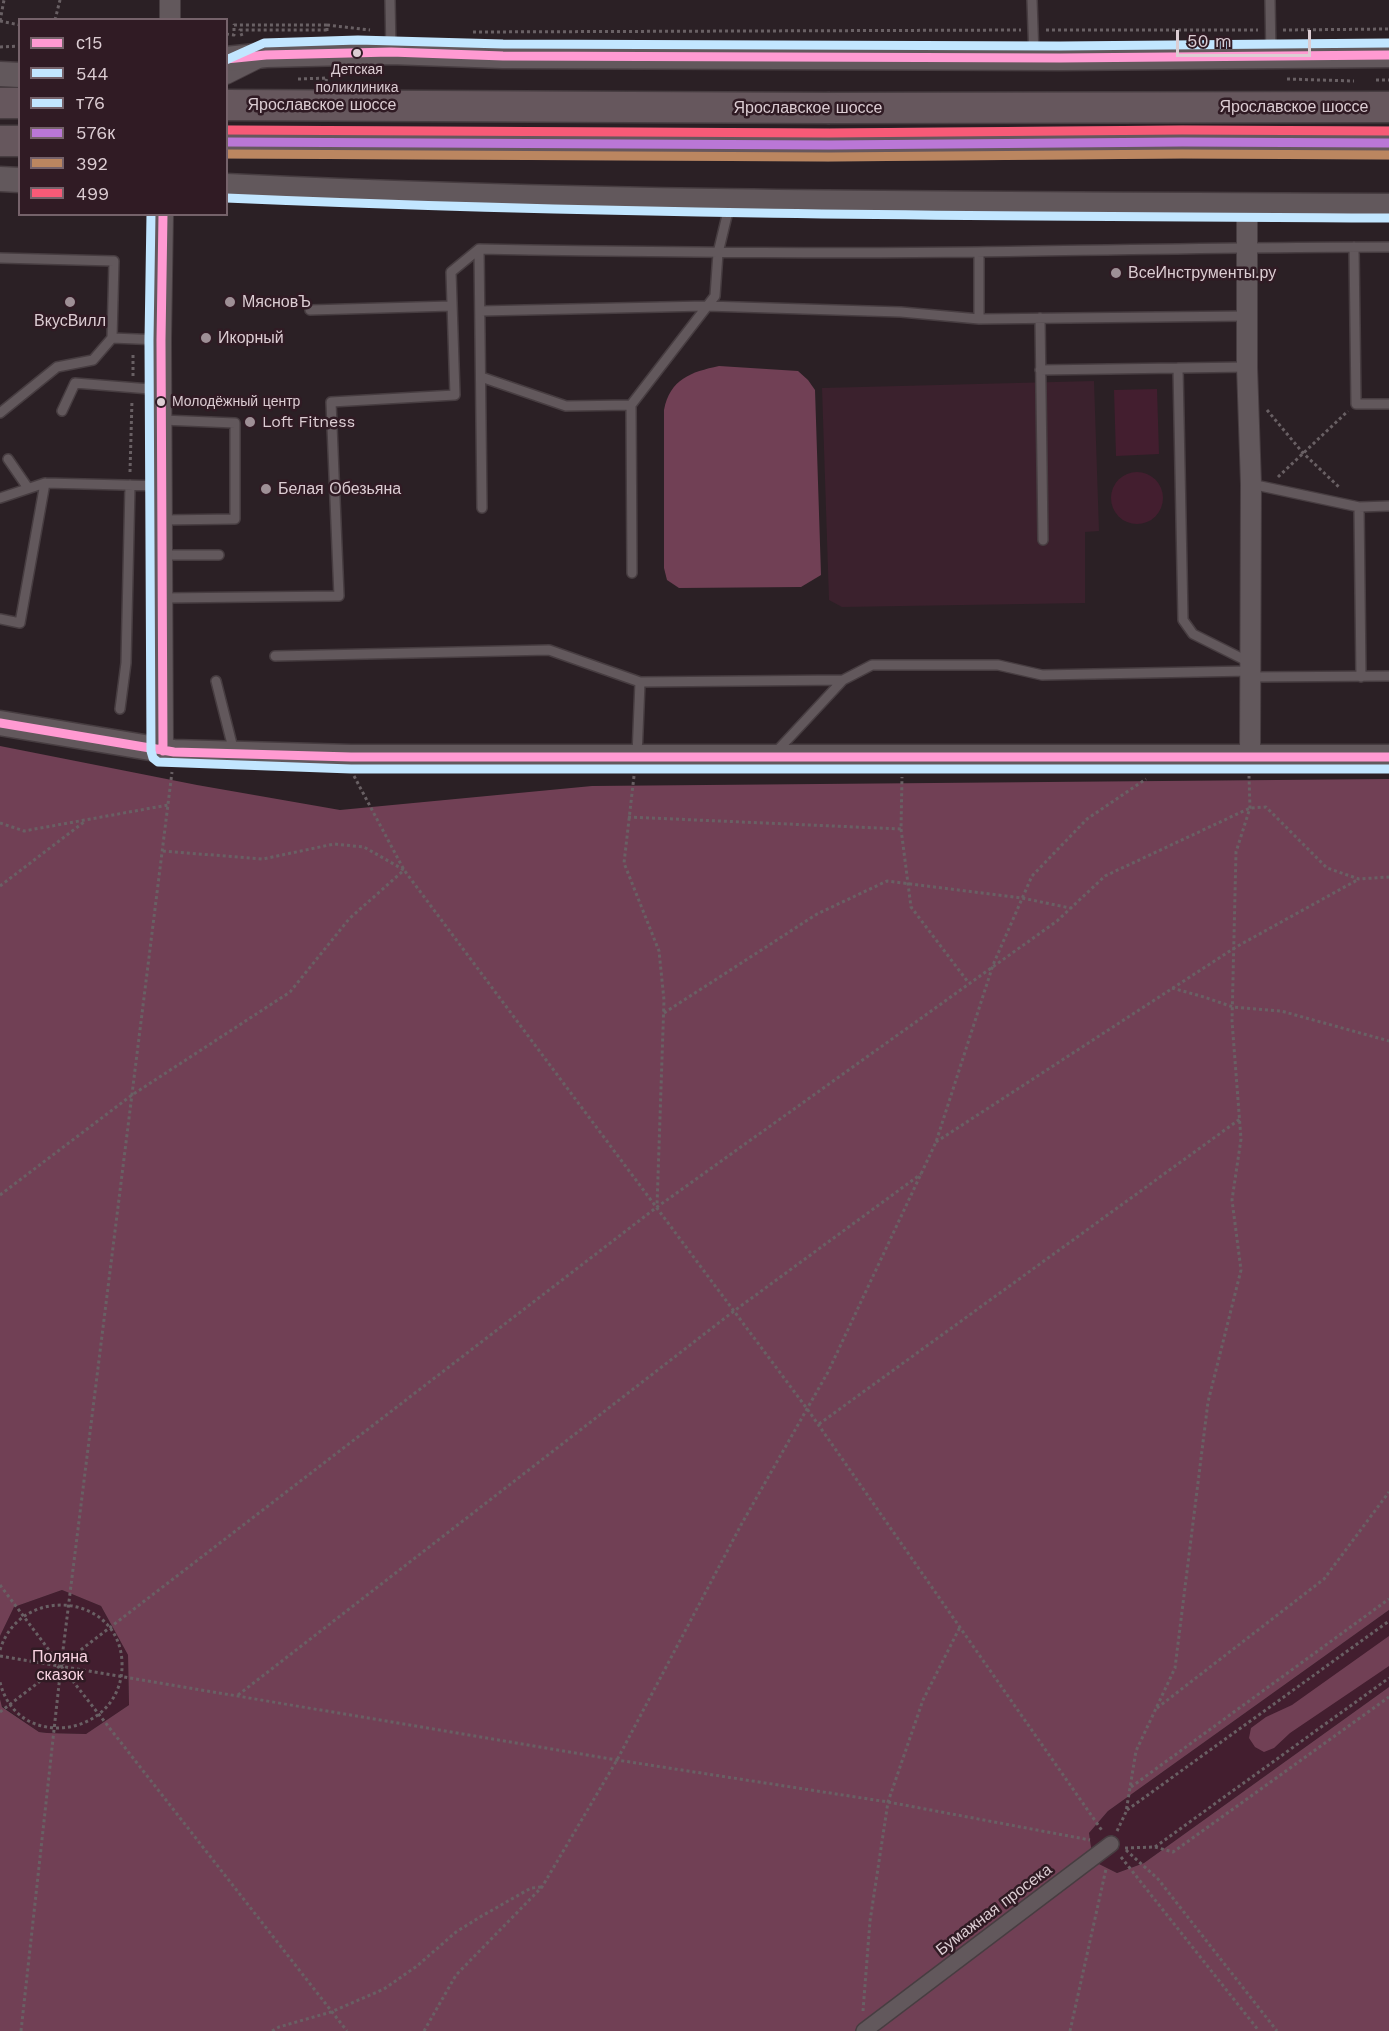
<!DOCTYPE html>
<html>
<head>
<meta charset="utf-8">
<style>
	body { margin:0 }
	#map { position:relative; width:1389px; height:2031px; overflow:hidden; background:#2b2025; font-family:"Work Sans",sans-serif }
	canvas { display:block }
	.legend { position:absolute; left:18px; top:18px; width:210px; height:198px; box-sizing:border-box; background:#301b24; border:2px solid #75626a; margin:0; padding:8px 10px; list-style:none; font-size:18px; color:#dccdd3 }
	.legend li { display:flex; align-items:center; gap:12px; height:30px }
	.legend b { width:30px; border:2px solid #75626a }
	.scale { position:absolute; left:1176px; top:30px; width:135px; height:27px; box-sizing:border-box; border:3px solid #dccdd3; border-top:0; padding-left:8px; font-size:18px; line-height:21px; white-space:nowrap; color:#dccdd3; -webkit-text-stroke:4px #301b24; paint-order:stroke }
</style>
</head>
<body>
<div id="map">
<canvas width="1389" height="2031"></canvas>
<ul class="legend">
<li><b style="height:8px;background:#ff9ad2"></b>с15</li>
<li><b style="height:8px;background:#c2e6ff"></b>544</li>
<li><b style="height:8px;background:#c2e6ff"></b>т76</li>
<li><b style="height:8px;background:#ba77d6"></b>576к</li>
<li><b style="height:8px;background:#bb8660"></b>392</li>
<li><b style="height:8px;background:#f75a77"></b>499</li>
</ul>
<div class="scale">50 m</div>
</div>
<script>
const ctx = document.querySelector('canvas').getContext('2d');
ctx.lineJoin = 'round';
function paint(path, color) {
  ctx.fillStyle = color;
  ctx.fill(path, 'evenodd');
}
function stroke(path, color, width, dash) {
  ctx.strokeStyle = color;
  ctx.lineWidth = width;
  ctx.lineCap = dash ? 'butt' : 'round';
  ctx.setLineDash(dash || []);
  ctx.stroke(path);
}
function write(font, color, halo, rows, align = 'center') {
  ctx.font = font + ' "Work Sans",sans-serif';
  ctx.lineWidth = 5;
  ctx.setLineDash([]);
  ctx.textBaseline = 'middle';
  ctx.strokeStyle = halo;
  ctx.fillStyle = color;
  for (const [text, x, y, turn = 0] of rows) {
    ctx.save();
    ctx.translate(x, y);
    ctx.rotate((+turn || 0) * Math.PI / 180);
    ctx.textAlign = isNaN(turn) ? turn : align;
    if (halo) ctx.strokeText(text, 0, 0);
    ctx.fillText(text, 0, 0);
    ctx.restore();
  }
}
const built = new Path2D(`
	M 1094,381 L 1099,531 L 1085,532 L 1085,603 L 842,607 L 829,600 L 822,388 Z`);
const green = new Path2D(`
	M 1157,389 L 1159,454 L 1116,456 L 1114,390 Z
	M1111 498a26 26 0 1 1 52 0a26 26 0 1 1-52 0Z
	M 62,1590 L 101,1606 L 128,1655 L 129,1705 L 86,1734 L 47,1733 L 39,1732 L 2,1706 L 0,1699 L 0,1636 L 14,1607 Z
	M 1389,1610 L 1389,1687 L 1144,1863 L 1117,1873 L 1093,1861 L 1089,1833 L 1108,1811 Z`);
const forest = new Path2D(`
	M 719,366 L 798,371 L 808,380 L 815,390 L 821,575 L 801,587 L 679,588 L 667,580 L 664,568 L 664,410 C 670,379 691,372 719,366 Z
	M 0,746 L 197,785 L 340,810 L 592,786 L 1389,779 L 1389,1610 L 1108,1811 L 1089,1833 L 1093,1861 L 1117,1873 L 1144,1863 L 1389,1687 L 1389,2031 L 0,2031 L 0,1699 L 2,1707 L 39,1732 L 47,1733 L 86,1734 L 129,1705 L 128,1655 L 101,1606 L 62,1590 L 14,1607 L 0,1636 Z
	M 1389,1636 L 1389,1666 L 1290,1733 L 1274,1748 L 1264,1752 L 1255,1747 L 1249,1738 L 1251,1728 L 1266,1717 L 1292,1705 Z`);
const path = new Path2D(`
	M 55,20 L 60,0
	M 0,21 L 4,0
	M 0,21 L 20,25
	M 327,25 L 370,30
	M 1046,30 L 1258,30
	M 1283,30 L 1389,29
	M 473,32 L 1021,30
	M 226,34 L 234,35 L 234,25 L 327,25 L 327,32
	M 242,36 L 240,30 L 327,30
	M 0,47 L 20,46
	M 298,79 L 327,78 L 326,81
	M 1287,79 L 1354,81
	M 1376,80 L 1389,80
	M 133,376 L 133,352
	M 1267,410 L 1303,453 L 1340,488
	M 130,472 L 132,400
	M 1278,477 L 1348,411
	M 354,776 L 404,870 L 808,1410 L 1103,1832
	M 634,776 L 624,863 L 659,951 L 664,1000 L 657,1206
	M 628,817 L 901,829 L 902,777
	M 0,823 L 24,831 L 168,805
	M 901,829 L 911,907 L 968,982
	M 0,886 L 84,822
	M 1172,988 L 1204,997 L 1233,1007 L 1281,1011 L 1389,1041
	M 664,1013 L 817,914 L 887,881 L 1022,898 L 1070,908
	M 936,1142 L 1236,947 L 1359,879
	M 0,1195 L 132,1095 L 290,992 L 349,919 L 404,870 L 364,847 L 334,844 L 263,859 L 162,851
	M 819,1424 L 1240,1119
	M 0,1585 L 61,1666 L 347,2031
	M 0,1650 C 20,1584 119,1593 122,1662 C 125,1737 17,1754 0,1682
	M 0,1656 L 617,1760 L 888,1802 L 1090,1840
	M 238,1695 L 734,1311 L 921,1174
	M 1157,1708 L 1324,1579 L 1389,1492
	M 0,1712 L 657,1207 L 1057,921 L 1105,876 L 1250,808 L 1266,807 L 1327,868 L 1359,879 L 1389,877
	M 1131,1787 L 1389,1599
	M 1127,1810 L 1389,1621
	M 1117,1831 L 1126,1812 L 1136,1751 L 1175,1668 L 1208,1402 L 1241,1270 L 1232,1200 L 1241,1139 L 1232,1021 L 1236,852 L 1250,808 L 1249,776
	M 1155,1847 L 1389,1678
	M 1125,1848 L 1155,1847 L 1173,1852 L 1389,1697
	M 1126,1850 L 1158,1879 L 1277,2031
	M 1121,1857 L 1259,2031
	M 863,2011 L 870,1921 L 888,1802 L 923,1700 L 960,1627
	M 21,2031 L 61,1666 L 172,772
	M 272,2031 L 279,2027 L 331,2012 L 384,1989 L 417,1966 L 456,1932 L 480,1917 L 531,1888 L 542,1887
	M 424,2031 L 456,1975 L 542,1887 L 617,1760 L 741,1525 L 828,1372 L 936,1142 L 993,965 L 1032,876 L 1087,819 L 1146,779
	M 1070,2031 L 1106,1869`);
const service = new Path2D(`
	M 390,0 L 391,52
	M 1032,0 L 1034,57
	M 1270,0 L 1271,56
	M 1354,247 L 1356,404 L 1389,404
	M 479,249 L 482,508
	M 0,258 L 114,261 L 112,338 L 93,360 L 57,367 L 0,413
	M 310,310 L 452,306
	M 480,311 L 706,306 L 901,312 L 979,319 L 1247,316
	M 1040,318 L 1043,540
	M 979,319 L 979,252
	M 112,338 L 161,340
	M 1178,368 L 1183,620 L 1193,634 L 1249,662
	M 1040,370 L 1247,367
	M 481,377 L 566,406 L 631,405
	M 62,411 L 75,383 L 162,390
	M 162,420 L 235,423 L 235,519 L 163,520
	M 8,459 L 28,488
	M 1251,484 L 1359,507 L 1389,506
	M 0,498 L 45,483 L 163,486
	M 1359,507 L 1361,677
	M 163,555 L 219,555
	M 632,573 L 631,405 L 715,296 L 718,253 L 730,203
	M 164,598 L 339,596 L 331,402 L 455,395 L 451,272 L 479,249 C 645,252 811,254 977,252 C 1115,250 1252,247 1389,247
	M 0,619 L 20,623 L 45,483
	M 275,656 L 549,650 L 640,682 L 843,680 L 872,665 L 998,665 L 1042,675 L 1249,671
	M 1250,677 L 1389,676
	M 216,681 L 234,752
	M 120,709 L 126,663 L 130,485
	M 775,753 L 843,680
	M 637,756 L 640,682`);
const pedestrian = new Path2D(`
	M 864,2031 L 1111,1844`);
const minor = new Path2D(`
	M 170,0 L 170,20
	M 226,74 L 256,59
	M 1247,205 L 1247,367 L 1251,484 L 1250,756
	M 163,751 L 161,340 L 163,214`);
const tertiary = new Path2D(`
	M 226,59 L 266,55 L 391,52 L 503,56 L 1060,58 L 1389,55
	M 0,74 L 20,75
	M 0,179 L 20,180
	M 226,186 C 614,205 1002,204 1389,206
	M 0,723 L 174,752 L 351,757 L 1389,757`);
const primary = new Path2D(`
	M 0,103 L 20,103
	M 830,108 L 1389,107
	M 0,141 L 20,141
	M 829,145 L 1182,142 L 1389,143`);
const primaryBridge = new Path2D(`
	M 226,105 L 830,108
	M 226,142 L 829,145`);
const bus1 = new Path2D(`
	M 226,59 L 266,55 L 391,52 L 503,56 L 1060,58 L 1389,55
	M 163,214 L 161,340 L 163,751
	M 0,723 L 174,752 L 351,757 L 1389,757`);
const bus2 = new Path2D(`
	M 226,198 C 614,215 1001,216 1389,218
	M 151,214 L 149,340 L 151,751 L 153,758 L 158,762 L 351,769 L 1389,769`);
const bus3 = new Path2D(`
	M 226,60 L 264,43 L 358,40 L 503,44 L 1060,46 L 1389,43`);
const bus4 = new Path2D(`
	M 226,142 L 829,145 L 1182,142 L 1389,143`);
const bus5 = new Path2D(`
	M 226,154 L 829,157 L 1182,154 L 1389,155`);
const bus6 = new Path2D(`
	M 226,130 L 829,133 L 1182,130 L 1389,131`);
const markers = [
	[357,53,5,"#dccdd3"],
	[1116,273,6,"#9e9096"],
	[70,302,6,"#9e9096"],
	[230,302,6,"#9e9096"],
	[206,338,6,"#9e9096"],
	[161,402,5,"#dccdd3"],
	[250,422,6,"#9e9096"],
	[266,489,6,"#9e9096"]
];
const busNames = [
	["Детская",357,70],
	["поликлиника",357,88],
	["Молодёжный центр",172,402,"left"]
];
const streetNames = [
	["Ярославское шоссе",322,105],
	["Ярославское шоссе",1294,107],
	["Ярославское шоссе",808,108],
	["Бумажная просека",994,1910,-37]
];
const poiNames = [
	["ВсеИнструменты.ру",1128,273],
	["МясновЪ",242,302],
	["ВкусВилл",70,321,"center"],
	["Икорный",218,338],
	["Loft Fitness",262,422],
	["Белая Обезьяна",278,489]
];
const parkNames = [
	["Поляна",60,1657],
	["сказок",60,1675]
];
paint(built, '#3b212d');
paint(green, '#431e2f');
paint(forest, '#714055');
stroke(service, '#473d41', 12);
stroke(pedestrian, '#473d41', 18);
stroke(minor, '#473d41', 22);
stroke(tertiary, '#473d41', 27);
stroke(primary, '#473d41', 33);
stroke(path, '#696064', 3, [3, 3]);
stroke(service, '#62585c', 9);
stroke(pedestrian, '#62585c', 15);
stroke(minor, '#62585c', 20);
stroke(tertiary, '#62585c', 24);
stroke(primary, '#66575d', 30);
stroke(primaryBridge, '#473d41', 33, []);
stroke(primaryBridge, '#66575d', 30);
stroke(bus1, '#ff9ad2', 9);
stroke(bus2, '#c2e6ff', 9);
stroke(bus3, '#c2e6ff', 9);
stroke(bus4, '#ba77d6', 9);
stroke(bus5, '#bb8660', 9);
stroke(bus6, '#f75a77', 9);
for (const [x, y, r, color] of markers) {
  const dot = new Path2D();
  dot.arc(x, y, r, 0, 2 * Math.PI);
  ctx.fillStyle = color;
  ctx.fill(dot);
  stroke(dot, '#301b24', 2);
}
write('14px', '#dccdd3', '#301b24', busNames);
write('16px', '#dccdd3', '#301b24', streetNames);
write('16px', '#dccdd3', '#301b24', poiNames, 'left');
write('16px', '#f8d3e1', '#301b24', parkNames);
</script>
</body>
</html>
